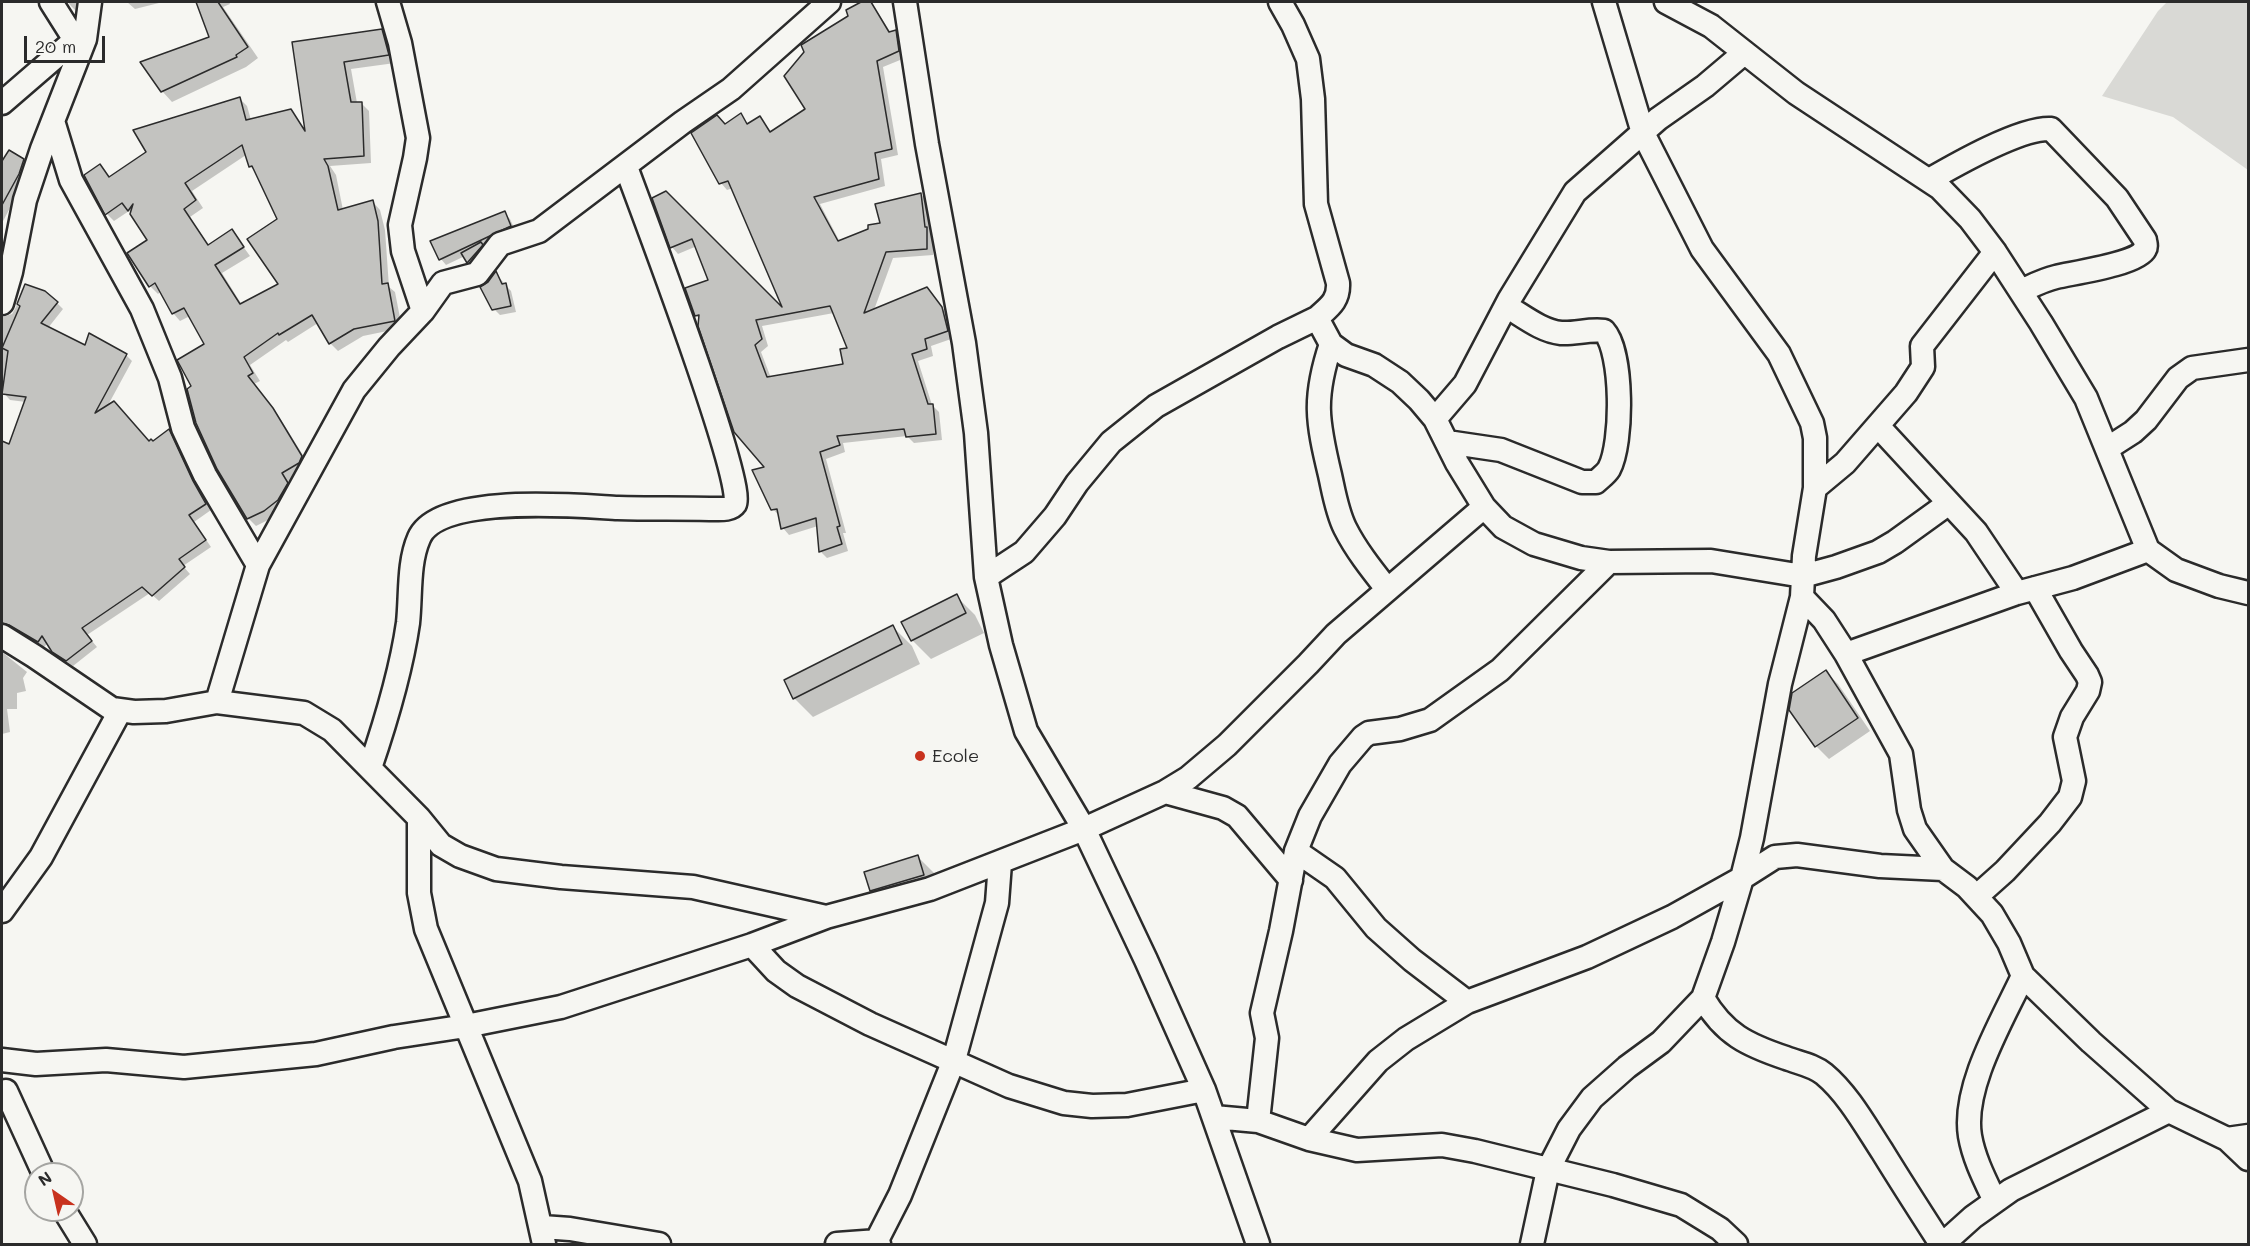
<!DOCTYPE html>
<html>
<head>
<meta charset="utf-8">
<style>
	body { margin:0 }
	#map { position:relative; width:2250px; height:1246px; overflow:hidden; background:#f6f6f2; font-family:Mali,sans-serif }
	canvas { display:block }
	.frame { position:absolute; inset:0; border:3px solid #2b2b2b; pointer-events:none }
	.north { position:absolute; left:24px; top:1162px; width:60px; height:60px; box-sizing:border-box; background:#f6f6f2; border:2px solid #a5a5a2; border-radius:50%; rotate:326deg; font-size:16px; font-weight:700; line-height:24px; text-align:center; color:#2b2b2b }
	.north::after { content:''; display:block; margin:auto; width:21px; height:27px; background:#c8321e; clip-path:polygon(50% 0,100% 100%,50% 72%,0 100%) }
	.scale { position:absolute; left:24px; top:36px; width:81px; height:27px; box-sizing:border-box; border:3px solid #2b2b2b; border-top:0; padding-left:8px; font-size:18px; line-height:21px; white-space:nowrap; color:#2b2b2b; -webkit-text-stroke:4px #f6f6f2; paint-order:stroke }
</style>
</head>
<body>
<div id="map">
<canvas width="2250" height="1246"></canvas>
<div class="frame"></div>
<div class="north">N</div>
<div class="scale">20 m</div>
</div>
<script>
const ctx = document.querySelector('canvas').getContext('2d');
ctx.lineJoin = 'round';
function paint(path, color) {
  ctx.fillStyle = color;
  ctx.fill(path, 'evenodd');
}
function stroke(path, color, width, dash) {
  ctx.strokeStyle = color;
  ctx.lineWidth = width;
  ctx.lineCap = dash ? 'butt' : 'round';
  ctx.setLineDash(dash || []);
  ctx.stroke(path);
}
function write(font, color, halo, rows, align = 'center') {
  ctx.font = font + ' Mali,sans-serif';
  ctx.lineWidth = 5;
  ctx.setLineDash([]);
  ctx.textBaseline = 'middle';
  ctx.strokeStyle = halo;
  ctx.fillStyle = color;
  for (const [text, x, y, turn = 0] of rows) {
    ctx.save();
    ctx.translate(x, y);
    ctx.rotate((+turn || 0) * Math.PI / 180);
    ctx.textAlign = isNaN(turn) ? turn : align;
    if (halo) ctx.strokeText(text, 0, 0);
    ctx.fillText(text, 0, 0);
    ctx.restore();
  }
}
const green = new Path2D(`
	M 2167,2 L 2248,2 L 2248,170 L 2173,117 L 2102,96 L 2158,11 Z`);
const shadow = new Path2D(`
	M 68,2 L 81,2 L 79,14 L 71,6 Z
	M 127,2 L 163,2 L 135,9 Z
	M 197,2 L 229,2 L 230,4 L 223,7 L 258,58 L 246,67 L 172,102 L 162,91 L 211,38 Z
	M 864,2 L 871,2 L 891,33 L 895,32 L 902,38 L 905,58 L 883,67 L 898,155 L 881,159 L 885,186 L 820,204 L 840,242 L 882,224 L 921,194 L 927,201 L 931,233 L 933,235 L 933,255 L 893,258 L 874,310 L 927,289 L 948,315 L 954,338 L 931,346 L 933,356 L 918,361 L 932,405 L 939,412 L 942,440 L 914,443 L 907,436 L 843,443 L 845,452 L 826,459 L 846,533 L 843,533 L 848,551 L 827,558 L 821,552 L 818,526 L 789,535 L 783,528 L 780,517 L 773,509 L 767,468 L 700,319 L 696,315 L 710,281 L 697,246 L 678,254 L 672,247 L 654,199 L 786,313 L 733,188 L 727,190 L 721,183 L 725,126 L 741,115 L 749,125 L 760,118 L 772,133 L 807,109 L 850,17 L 848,11 ZM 834,313 L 849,349 L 845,365 L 771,378 L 761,352 L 768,346 L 762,326 Z
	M 381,31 L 389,38 L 395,63 L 351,69 L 357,103 L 361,103 L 369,111 L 371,163 L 330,166 L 336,175 L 343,210 L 373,202 L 380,210 L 385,230 L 389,287 L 395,292 L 402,328 L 363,336 L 338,351 L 330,343 L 318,323 L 288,342 L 286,340 L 250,365 L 260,381 L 254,384 L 280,418 L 309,465 L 306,471 L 288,481 L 295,491 L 272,518 L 256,526 L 248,518 L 193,387 L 205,344 L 190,316 L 180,321 L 173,313 L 161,291 L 158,294 L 150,286 L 150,241 L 132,213 L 129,211 L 114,221 L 107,214 L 100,166 L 110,177 L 239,98 L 247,106 L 251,120 L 290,111 L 306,131 L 294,43 ZM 246,155 L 250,166 L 257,174 L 279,220 L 280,284 L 242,305 L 222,273 L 250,256 L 232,231 L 209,246 L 190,217 L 203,208 L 192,191 Z
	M 9,152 L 30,167 L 25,180 L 2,223 L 2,178 L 12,182 L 2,172 L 2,164 Z
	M 504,213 L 510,219 L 516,232 L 473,267 L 465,256 L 446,265 L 441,259 L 432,241 Z
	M 496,274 L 511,291 L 516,312 L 500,315 L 494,309 Z
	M 22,289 L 57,303 L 63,309 L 48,328 L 86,347 L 126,355 L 132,361 L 107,407 L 149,443 L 153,443 L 169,431 L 175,437 L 199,489 L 211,510 L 194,522 L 211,547 L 183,566 L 190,574 L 159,601 L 150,593 L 87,635 L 97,647 L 73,666 L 60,658 L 48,643 L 44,647 L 13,629 L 7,623 L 33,584 L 2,563 L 2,443 L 10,446 L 26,402 L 10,400 L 2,391 L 2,317 L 12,314 L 16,307 Z
	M 956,596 L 975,615 L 984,633 L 931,659 L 912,640 Z
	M 893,627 L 912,646 L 920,664 L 813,717 L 794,698 Z
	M 2,652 L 27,672 L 23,678 L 26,691 L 17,693 L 17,709 L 7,709 L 10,732 L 2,734 Z
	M 1826,672 L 1838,684 L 1870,731 L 1829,759 L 1816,746 L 1791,709 Z
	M 918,857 L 937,876 L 890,910 L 871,890 Z`);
const building = new Path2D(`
	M 196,2 L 218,2 L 248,47 L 236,55 L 237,57 L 161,92 L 140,62 L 209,37 Z
	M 861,2 L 871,2 L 889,32 L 896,30 L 899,51 L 877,61 L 892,149 L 875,153 L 879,179 L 814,197 L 838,241 L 868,229 L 868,225 L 880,223 L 875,204 L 921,193 L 925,227 L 927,227 L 927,249 L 886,252 L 864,313 L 927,287 L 942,307 L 948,331 L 925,339 L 927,349 L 912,354 L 928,404 L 933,404 L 936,434 L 906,437 L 904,429 L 837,436 L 840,445 L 820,452 L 840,526 L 837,527 L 842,544 L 819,552 L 816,518 L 781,529 L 777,509 L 771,510 L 752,470 L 764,467 L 734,432 L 698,326 L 699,315 L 695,316 L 685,288 L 708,280 L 692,239 L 670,248 L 652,198 L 666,191 L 782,307 L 728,181 L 719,184 L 691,133 L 717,115 L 725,124 L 741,113 L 747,124 L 760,116 L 770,132 L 805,109 L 784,76 L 804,52 L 801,45 L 848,16 L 846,10 ZM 830,306 L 847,348 L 840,349 L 843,364 L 767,377 L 755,345 L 762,339 L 756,320 Z
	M 382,29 L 389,55 L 344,62 L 351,102 L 362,102 L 364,156 L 324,159 L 328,166 L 338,210 L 373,200 L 378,221 L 382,284 L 388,283 L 395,321 L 354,329 L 329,344 L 312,315 L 279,335 L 278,333 L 244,357 L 253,373 L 248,376 L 273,408 L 302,456 L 299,463 L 282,473 L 288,483 L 278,500 L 264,511 L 247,519 L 217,469 L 196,423 L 187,389 L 191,386 L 177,360 L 204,344 L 184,308 L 172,314 L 155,283 L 149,287 L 127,253 L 147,240 L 130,214 L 133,204 L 128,211 L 122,203 L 105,215 L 84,175 L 100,164 L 109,177 L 146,152 L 133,130 L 240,97 L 246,120 L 291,109 L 305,131 L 292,42 ZM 242,145 L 249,167 L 252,166 L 277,219 L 247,239 L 278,284 L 240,304 L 215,265 L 244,247 L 232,229 L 208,245 L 184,209 L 196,200 L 185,183 Z
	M 9,150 L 24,159 L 19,174 L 2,205 L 2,161 Z
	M 505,211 L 511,226 L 439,260 L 430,241 Z
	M 481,242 L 483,245 L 467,263 L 461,253 Z
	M 496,271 L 502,284 L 506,283 L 511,306 L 492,310 L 480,287 L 488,282 Z
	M 25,284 L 45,291 L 58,302 L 41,323 L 85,345 L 89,333 L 127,354 L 95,413 L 114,401 L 149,441 L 151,439 L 153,441 L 169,429 L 193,481 L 206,504 L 189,515 L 206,540 L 179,559 L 185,567 L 152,596 L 142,587 L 82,628 L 92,641 L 66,661 L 52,652 L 42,636 L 38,642 L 9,625 L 2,623 L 2,441 L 9,444 L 26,397 L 2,394 L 8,351 L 2,348 L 20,306 L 17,304 Z
	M 957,594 L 966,613 L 911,641 L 901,622 Z
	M 893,625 L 902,644 L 793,699 L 784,680 Z
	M 1826,670 L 1858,718 L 1815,747 L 1789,710 L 1792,693 Z
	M 918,855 L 924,875 L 870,891 L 864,872 Z`);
const street = new Path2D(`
	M 51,2 L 75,40
	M 388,2 L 400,43 L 418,138 L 415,158 L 400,225 L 403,251 L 423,311
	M 905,2 L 927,144 L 964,343 L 976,433 L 986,577 L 1001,645 L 1026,731 L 1084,829 L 1146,960 L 1204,1090 L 1258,1244
	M 1280,2 L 1293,25 L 1308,59 L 1313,99 L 1316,204 L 1338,283 C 1339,301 1329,307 1317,318 L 1331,344 L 1346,355 L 1374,365 L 1400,382 L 1419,400 L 1435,419 L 1457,463 L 1484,507 L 1503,527 L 1534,544 L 1581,558 L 1609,562 L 1711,561 L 1803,576 L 1836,567 L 1878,552 L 1895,542 L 1949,503
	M 1666,2 L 1711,26 L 1796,93 L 1940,188 L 1970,219 L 1995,252 L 2041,323 L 2086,398 L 2148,550 L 2176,570 L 2219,586 L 2248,593
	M 2,103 L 75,40 L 85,39
	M 53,121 L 71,180 L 142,309 L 170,378 L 183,428 L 205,475 L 258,565
	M 1929,180 C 1955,165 2021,127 2051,129 L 2117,198 L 2145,240 C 2145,243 2147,246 2145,249 C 2138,264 2072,273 2056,277 C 2043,280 2032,286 2021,291
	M 2,303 L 11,272 L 25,200 L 42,149 L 85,39 L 90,2
	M 1331,344 C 1313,398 1317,421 1330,475 C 1334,493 1337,512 1345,528 C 1356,550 1372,570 1387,589
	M 1435,419 L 1465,384 L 1509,300 L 1575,192 L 1658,119 L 1705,86 L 1744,53
	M 1878,426 L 1976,532 L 2017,593
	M 1447,442 L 1501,450 L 1582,482 L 1596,482 C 1600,478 1606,474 1609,469 C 1623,443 1623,352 1604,331 C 1589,329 1575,334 1561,333 C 1541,331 1522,315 1506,306
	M 2108,448 L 2133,432 L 2146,420 L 2178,378 L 2192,368 L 2248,360
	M 1815,488 L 1845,463 L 1906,393 L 1923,367 L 1922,346 L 1995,252
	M 986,577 L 1024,552 L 1055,516 L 1077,483 L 1111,442 L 1156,406 L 1278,337 L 1317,318
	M 1802,597 L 1824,620 L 1846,654 L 1901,754 L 1909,810 L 1915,829 L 1943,869 L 1967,887 L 1992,914 L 2009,943 L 2023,976 C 2002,1021 1962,1087 1970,1136 C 1974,1159 1985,1180 1995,1201
	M 2,636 L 34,656 L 112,709 L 134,712 L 166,711 L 217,702 L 304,713 L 332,730 L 419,818 L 441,845 L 460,856 L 496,869 L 561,877 L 693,887 L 826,917
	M 1846,654 L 2017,593 L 2073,578 L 2148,550
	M 217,702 L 258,565 L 354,390 L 389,347 L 423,311 L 443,283 L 477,274 L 500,244 L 539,231 L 683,122 L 731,89 L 829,2
	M 370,768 C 386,721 401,672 408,623 C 411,595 408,563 419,538 C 438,493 577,506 618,508 C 650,509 682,508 714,509 C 720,509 731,510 735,504 C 746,484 640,205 626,167
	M 1165,792 L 1223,808 L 1237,816 L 1291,880
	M 419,818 L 419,893 L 426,929 L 530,1181 L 544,1244
	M 1296,851 L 1335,878 L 1376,928 L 1412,960 L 1467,1002
	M 1977,896 L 2005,871 L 2050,823 L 2070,797 L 2074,781 L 2065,737 L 2072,717 L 2088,691 L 2090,682 L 2087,675 L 2071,651 L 2035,588
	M 2,911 L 41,857 L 120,711
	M 752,945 L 776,971 L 797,986 L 870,1024 L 1009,1086 L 1064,1103 L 1092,1106 L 1127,1105 L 1204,1090
	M 2023,976 L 2091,1042 L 2169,1111
	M 1703,998 C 1724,1034 1747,1045 1786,1058 C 1799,1063 1813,1065 1824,1074 C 1848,1094 1865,1125 1882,1151 C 1901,1182 1921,1213 1941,1244
	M 2,1060 L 36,1064 L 106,1060 L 184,1067 L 316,1054 L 394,1037 L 466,1026 L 561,1007 L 752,945 L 826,917 L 930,889 L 1084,829 L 1165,792 L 1188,778 L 1227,745 L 1308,664 L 1336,634 L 1484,507
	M 6,1091 L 44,1174
	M 1214,1117 L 1258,1121 L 1309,1139 L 1357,1150 L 1442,1145 L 1475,1151 L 1613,1185 L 1681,1205 L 1720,1229 L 1736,1244
	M 1258,1121 L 1267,1038 L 1262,1013 L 1281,931 L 1296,851 L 1310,816 L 1340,764 L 1363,737 L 1369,733 L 1400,729 L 1430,720 L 1500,670 L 1609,562
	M 1309,1139 L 1378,1061 L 1406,1039 L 1467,1002 L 1587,957 L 1672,917 L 1742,878 L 1752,838 L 1780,684 L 1802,597 L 1804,556 L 1815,488 L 1815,438 L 1812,423 L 1779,354 L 1702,249 L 1643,133 L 1604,2
	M 2227,1139 L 2248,1159
	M 64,1210 L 85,1244
	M 542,1227 L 570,1229 L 659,1244
	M 837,1244 L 878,1241 L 879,1244
	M 875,1244 L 900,1195 L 954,1060 L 997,903 L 1000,863
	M 1532,1244 L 1548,1170 L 1569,1129 L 1592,1098 L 1627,1067 L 1661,1042 L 1703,998 L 1723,942 L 1742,878 L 1775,857 L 1797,855 L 1880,866 L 1943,869
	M 1943,1244 L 1973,1217 L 2011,1190 L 2169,1111 L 2227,1139 L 2248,1136`);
const markers = [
	[920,756,6,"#c8321e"]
];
const poiNames = [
	["Ecole",932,756]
];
paint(green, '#d9d9d5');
paint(shadow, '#0003');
paint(building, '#c3c3c0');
stroke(building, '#2b2b2b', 1.5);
stroke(street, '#2b2b2b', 27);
stroke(street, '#f6f6f2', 22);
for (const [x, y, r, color] of markers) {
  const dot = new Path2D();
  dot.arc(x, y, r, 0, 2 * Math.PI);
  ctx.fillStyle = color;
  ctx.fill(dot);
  stroke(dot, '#f6f6f2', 2);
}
write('18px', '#2b2b2b', '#f6f6f2', poiNames, 'left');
</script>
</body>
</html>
